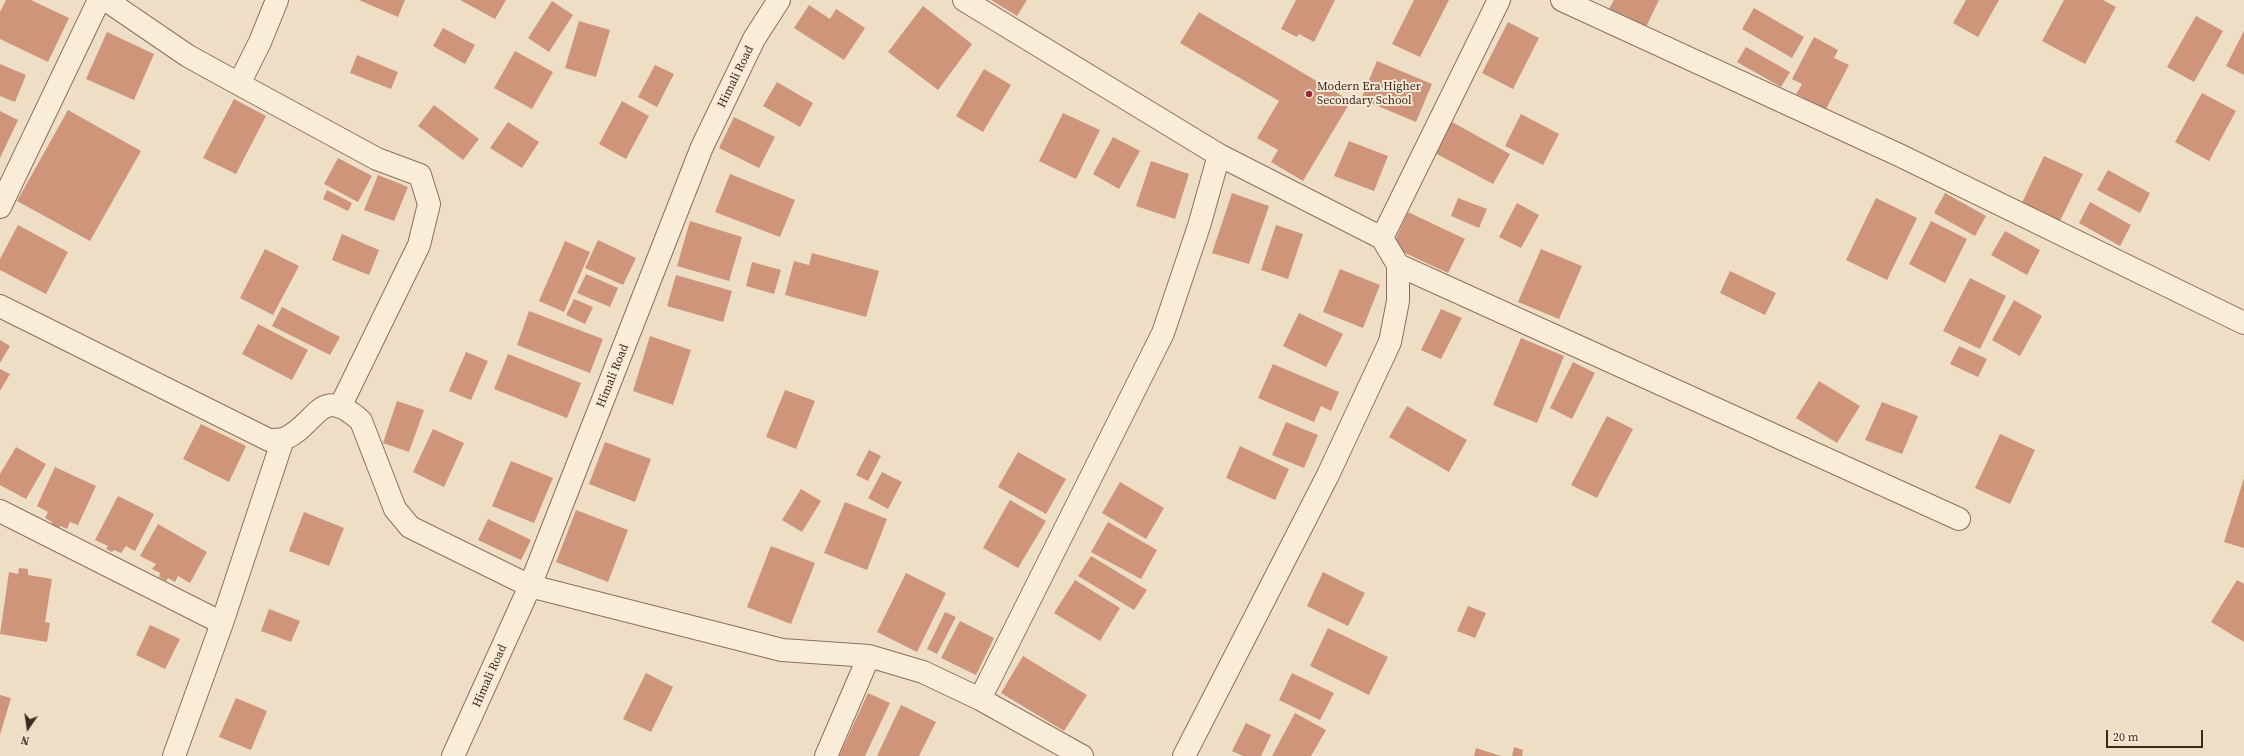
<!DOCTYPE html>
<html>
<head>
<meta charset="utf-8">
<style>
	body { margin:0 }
	#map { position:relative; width:2244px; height:756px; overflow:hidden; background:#efdec6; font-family:"Source Serif 4",serif }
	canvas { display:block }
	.north { position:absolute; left:8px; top:708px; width:40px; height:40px; -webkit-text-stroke:3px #f6e9d6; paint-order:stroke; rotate:193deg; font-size:11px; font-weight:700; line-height:16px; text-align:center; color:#3b291f }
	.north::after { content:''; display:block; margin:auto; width:14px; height:18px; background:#3b291f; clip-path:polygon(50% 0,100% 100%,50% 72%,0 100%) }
	.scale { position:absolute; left:2106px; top:730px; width:97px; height:18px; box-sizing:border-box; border:2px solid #3b291f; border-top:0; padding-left:5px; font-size:12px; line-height:14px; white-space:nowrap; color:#3b291f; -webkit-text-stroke:3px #f6e9d6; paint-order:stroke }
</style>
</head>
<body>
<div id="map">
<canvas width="2244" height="756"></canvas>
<div class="north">N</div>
<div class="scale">20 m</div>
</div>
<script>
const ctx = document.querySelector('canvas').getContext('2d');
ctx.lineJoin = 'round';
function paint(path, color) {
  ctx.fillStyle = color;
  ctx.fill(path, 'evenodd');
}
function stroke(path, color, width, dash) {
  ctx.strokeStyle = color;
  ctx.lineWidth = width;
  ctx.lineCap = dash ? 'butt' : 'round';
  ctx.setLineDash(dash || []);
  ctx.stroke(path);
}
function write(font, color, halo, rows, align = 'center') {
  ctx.font = font + ' "Source Serif 4",serif';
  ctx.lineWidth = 4;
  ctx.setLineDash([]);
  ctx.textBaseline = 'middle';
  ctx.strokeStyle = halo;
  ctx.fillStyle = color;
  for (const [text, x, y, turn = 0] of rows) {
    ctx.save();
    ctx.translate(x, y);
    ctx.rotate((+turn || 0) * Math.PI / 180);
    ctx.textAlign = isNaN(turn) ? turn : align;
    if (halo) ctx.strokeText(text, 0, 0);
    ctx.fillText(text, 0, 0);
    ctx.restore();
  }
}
const building = new Path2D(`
	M 6,0 L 31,0 L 69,18 L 48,62 L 0,39 L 0,12 Z
	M 359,0 L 405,0 L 398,17 Z
	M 460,0 L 506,0 L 495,19 Z
	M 991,0 L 1027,0 L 1017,16 Z
	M 1296,0 L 1335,0 L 1314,42 L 1299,34 L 1297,37 L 1281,29 Z
	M 1414,0 L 1449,0 L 1420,57 L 1392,44 Z
	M 1614,0 L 1659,0 L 1646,27 L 1609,9 Z
	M 1966,0 L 1999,0 L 1978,37 L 1953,23 Z
	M 2064,0 L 2103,0 L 2116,7 L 2085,64 L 2042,41 Z
	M 552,1 L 573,15 L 549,52 L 528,38 Z
	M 809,5 L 830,19 L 836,9 L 865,28 L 844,60 L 794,28 Z
	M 923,6 L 972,44 L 938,90 L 888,52 Z
	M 1754,8 L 1804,37 L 1792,58 L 1742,29 Z
	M 1199,12 L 1351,101 L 1303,181 L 1271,162 L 1278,150 L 1257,138 L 1279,101 L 1180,43 Z
	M 2196,16 L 2223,31 L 2194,82 L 2167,67 Z
	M 579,21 L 610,30 L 596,77 L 565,68 Z
	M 1508,22 L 1539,38 L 1513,89 L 1482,73 Z
	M 443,28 L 475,45 L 465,64 L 433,46 Z
	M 2244,31 L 2244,75 L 2226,66 Z
	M 107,32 L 154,54 L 134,100 L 86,79 Z
	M 1814,37 L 1838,50 L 1834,58 L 1849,65 L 1826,109 L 1796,94 L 1802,84 L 1792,79 Z
	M 1746,47 L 1790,72 L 1781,87 L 1737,62 Z
	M 515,51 L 553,72 L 532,109 L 494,88 Z
	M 357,55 L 398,72 L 391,89 L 350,73 Z
	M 1377,61 L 1432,84 L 1416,122 L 1361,99 Z
	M 0,64 L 26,75 L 15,102 L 0,96 Z
	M 655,65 L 674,74 L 657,107 L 638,97 Z
	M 984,69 L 1011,85 L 983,132 L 956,116 Z
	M 777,82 L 813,103 L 800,127 L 763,106 Z
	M 2202,93 L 2236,111 L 2209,161 L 2175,142 Z
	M 234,99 L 266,116 L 236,174 L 203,158 Z
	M 622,101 L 649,116 L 626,159 L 599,144 Z
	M 434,105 L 479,139 L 463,160 L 418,126 Z
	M 68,110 L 141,151 L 90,241 L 17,201 Z
	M 0,111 L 18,120 L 0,158 Z
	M 1063,113 L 1100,130 L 1076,179 L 1039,161 Z
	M 1521,114 L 1559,134 L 1543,165 L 1505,146 Z
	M 734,117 L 775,137 L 759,168 L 719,148 Z
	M 508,122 L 539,142 L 522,168 L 490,148 Z
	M 1452,122 L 1510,154 L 1493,184 L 1435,153 Z
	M 1113,137 L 1140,151 L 1119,189 L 1093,174 Z
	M 1349,141 L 1388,156 L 1374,191 L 1334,176 Z
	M 2044,156 L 2083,174 L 2058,225 L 2020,207 Z
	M 338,158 L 372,176 L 358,202 L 324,184 Z
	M 1151,161 L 1189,174 L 1175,219 L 1136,206 Z
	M 2108,170 L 2150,193 L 2140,213 L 2097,190 Z
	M 730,174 L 795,200 L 780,237 L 715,212 Z
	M 378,175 L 408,187 L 394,221 L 364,210 Z
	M 327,190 L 352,203 L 348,211 L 323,199 Z
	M 1232,193 L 1269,206 L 1249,264 L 1212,253 Z
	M 1945,193 L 1986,216 L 1975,236 L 1934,213 Z
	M 1458,198 L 1487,209 L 1479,228 L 1451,216 Z
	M 1876,198 L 1917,218 L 1887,280 L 1846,260 Z
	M 2090,202 L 2131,225 L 2120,246 L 2079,223 Z
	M 1517,203 L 1539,215 L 1521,248 L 1499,237 Z
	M 1408,212 L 1465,239 L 1448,273 L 1392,247 Z
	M 690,221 L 742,237 L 729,281 L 677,266 Z
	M 1931,221 L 1967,239 L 1945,283 L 1909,264 Z
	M 18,225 L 68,252 L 46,294 L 0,270 L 0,259 Z
	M 1276,225 L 1303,234 L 1288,279 L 1261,270 Z
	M 2005,231 L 2040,250 L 2027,275 L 1991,255 Z
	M 342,234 L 379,250 L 369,275 L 332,260 Z
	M 598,240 L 636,258 L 623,285 L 585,268 Z
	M 565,241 L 590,252 L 564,312 L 539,301 Z
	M 265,249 L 299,266 L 273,315 L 240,298 Z
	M 1541,249 L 1582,266 L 1559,319 L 1518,302 Z
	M 812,253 L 879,271 L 866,317 L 785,295 L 794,261 L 809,265 Z
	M 752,262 L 781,270 L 774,294 L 746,286 Z
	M 1340,269 L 1380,285 L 1363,328 L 1323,312 Z
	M 1730,271 L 1776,293 L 1765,315 L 1720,293 Z
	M 586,274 L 618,288 L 610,307 L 577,293 Z
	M 676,275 L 732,291 L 723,322 L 667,306 Z
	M 1970,278 L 2006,296 L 1980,349 L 1943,331 Z
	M 574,299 L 593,307 L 585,324 L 566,315 Z
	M 2014,300 L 2042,316 L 2020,356 L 1992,340 Z
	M 282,307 L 340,337 L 330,355 L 272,326 Z
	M 1441,309 L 1462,318 L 1441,359 L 1421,350 Z
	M 529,311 L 603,339 L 590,373 L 517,345 Z
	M 1299,313 L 1343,334 L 1326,367 L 1283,346 Z
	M 258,324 L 308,350 L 292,380 L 242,354 Z
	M 650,336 L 691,350 L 673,405 L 633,391 Z
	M 1521,338 L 1564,356 L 1537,423 L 1493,405 Z
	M 0,340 L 10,346 L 0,363 Z
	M 1959,346 L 1987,359 L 1978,377 L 1950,364 Z
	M 466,352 L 488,361 L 471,400 L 449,391 Z
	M 508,354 L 581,383 L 567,418 L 494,389 Z
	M 1573,362 L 1595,373 L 1572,419 L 1550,408 Z
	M 1273,364 L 1339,392 L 1331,411 L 1321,406 L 1314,422 L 1258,398 Z
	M 0,369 L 10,374 L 0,391 Z
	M 1819,381 L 1860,406 L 1837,443 L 1796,418 Z
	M 785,390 L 815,401 L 796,449 L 766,437 Z
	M 397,401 L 424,410 L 409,452 L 383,443 Z
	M 1882,402 L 1918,416 L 1902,454 L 1865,440 Z
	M 1407,406 L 1467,440 L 1449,472 L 1389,437 Z
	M 1607,416 L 1633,429 L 1597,498 L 1571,485 Z
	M 1286,422 L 1318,435 L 1304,468 L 1272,455 Z
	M 201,424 L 246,446 L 229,482 L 183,459 Z
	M 433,429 L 464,443 L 444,487 L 413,472 Z
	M 2000,434 L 2035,450 L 2010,504 L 1975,488 Z
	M 605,442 L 651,459 L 635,502 L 589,484 Z
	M 1240,446 L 1289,469 L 1275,500 L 1226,478 Z
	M 16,447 L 46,464 L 26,499 L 0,485 L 0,474 Z
	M 869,450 L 881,456 L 868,481 L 856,475 Z
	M 1018,452 L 1066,479 L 1046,514 L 998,487 Z
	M 511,461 L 553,478 L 534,523 L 492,506 Z
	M 55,467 L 96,486 L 78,525 L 70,522 L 67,529 L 60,526 L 59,529 L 51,526 L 52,522 L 45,518 L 48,512 L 37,506 Z
	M 882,472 L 902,482 L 888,509 L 868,498 Z
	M 2244,478 L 2244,548 L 2224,542 Z
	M 1120,482 L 1164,508 L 1146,539 L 1102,513 Z
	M 801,489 L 821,501 L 802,532 L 782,520 Z
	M 118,496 L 154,514 L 135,551 L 126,546 L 121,553 L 114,550 L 112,552 L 106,549 L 108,546 L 95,540 Z
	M 1010,500 L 1046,521 L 1018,568 L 983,548 Z
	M 845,502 L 887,519 L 867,570 L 824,553 Z
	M 576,510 L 628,530 L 608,582 L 556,562 Z
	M 304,512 L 344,528 L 329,566 L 289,551 Z
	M 488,519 L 531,540 L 521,560 L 478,540 Z
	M 1108,522 L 1157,550 L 1141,579 L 1091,552 Z
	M 158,524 L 207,552 L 190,583 L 178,576 L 175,582 L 168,578 L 166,581 L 159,577 L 160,573 L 152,569 L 156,564 L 140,556 Z
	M 771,546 L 815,563 L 791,624 L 747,607 Z
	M 1091,556 L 1147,590 L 1134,610 L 1078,576 Z
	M 19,568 L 28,569 L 28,575 L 52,579 L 45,622 L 50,623 L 47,642 L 0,634 L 9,572 L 18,574 Z
	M 1323,572 L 1365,593 L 1348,626 L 1307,606 Z
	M 906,573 L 946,593 L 917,652 L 877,632 Z
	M 1075,580 L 1120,608 L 1100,641 L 1054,613 Z
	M 2237,580 L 2244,584 L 2244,642 L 2211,622 Z
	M 1468,606 L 1486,613 L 1475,638 L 1457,631 Z
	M 269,609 L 300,621 L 291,642 L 261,631 Z
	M 945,612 L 956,617 L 937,654 L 927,649 Z
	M 960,621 L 994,638 L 976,675 L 941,658 Z
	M 150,625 L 180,639 L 165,669 L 136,655 Z
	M 1328,628 L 1388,657 L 1369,695 L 1310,666 Z
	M 1023,656 L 1087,695 L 1064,731 L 1001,693 Z
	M 646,673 L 673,687 L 651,732 L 623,719 Z
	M 1292,673 L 1334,693 L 1320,720 L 1279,700 Z
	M 868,693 L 890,703 L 865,756 L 839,756 Z
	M 0,695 L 11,698 L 0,735 Z
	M 236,698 L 267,711 L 251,750 L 219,737 Z
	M 901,705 L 936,722 L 919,756 L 877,756 Z
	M 1295,713 L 1326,730 L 1311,756 L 1272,756 Z
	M 1246,723 L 1271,735 L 1261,756 L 1243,756 L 1232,751 Z
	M 1514,747 L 1523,750 L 1522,756 L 1512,756 Z
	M 1476,748 L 1501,756 L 1474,756 Z`);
const minor = new Path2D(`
	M 106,0 L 188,56 L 239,84 L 260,42 L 277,0
	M 964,0 L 1219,155 L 1382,238 L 1398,265 L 1398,301 L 1390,342 L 1328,475 L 1184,756
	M 1562,0 L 1899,155 L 2244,323
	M 239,84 L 377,159 L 420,175 L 429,204 L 419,245 L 340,407
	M 0,207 L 99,0
	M 1382,238 L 1499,0
	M 1398,265 L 1959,519
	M 0,306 L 269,440 C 274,440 280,440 284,439 C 318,424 319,383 361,421 L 395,509 L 410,527 L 530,586 L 782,650 L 869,656 L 923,672 L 980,699 L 1082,756
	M 0,511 L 222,623
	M 980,699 L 1163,333 L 1199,226 L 1219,155
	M 174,756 L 222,623 L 283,439
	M 453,756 L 530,586 L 702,147 L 754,39 L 779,0
	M 826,756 L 869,656`);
const markers = [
	[1309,94,4,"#9b2a37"]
];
const streetNames = [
	["Himali Road",736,77,-64],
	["Himali Road",613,376,-68],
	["Himali Road",490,676,-66]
];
const poiNames = [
	["Modern Era Higher",1317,87],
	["Secondary School",1317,101]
];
paint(building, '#ce957b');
stroke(minor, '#8b6f5b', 24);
stroke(minor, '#f9ecd9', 22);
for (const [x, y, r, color] of markers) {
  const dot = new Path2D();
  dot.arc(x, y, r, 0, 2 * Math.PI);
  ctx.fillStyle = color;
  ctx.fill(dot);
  stroke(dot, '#f6e9d6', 1.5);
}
write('12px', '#3b291f', '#f6e9d6', streetNames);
write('12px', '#3b291f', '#f6e9d6', poiNames, 'left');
</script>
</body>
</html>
